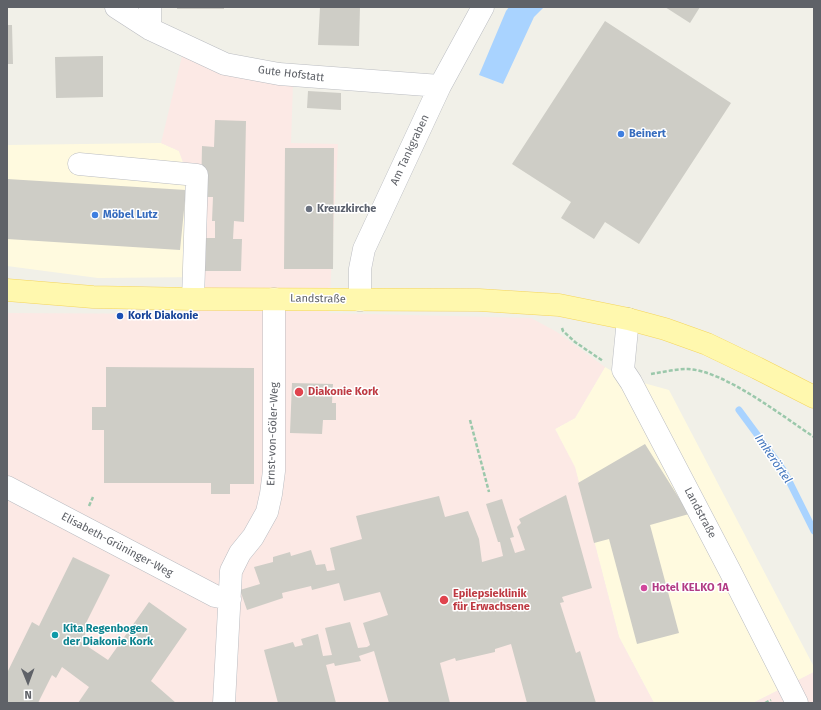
<!DOCTYPE html>
<html>
<head>
<meta charset="utf-8">
<style>
	body { margin:0 }
	#map { position:relative; width:821px; height:710px; overflow:hidden; background:#f1f0e8; font-family:"Fira Sans",sans-serif }
	canvas { display:block }
	.frame { position:absolute; inset:0; border:8px solid #5f6268; pointer-events:none }
	.north { position:absolute; left:8px; top:662px; width:40px; height:40px; -webkit-text-stroke:3px #fff; paint-order:stroke; rotate:179deg; font-size:11px; font-weight:700; line-height:16px; text-align:center; color:#5f6268 }
	.north::after { content:''; display:block; margin:auto; width:14px; height:18px; background:#5f6268; clip-path:polygon(50% 0,100% 100%,50% 72%,0 100%) }
</style>
</head>
<body>
<div id="map">
<canvas width="821" height="710"></canvas>
<div class="frame"></div>
<div class="north">N</div>
</div>
<script>
const ctx = document.querySelector('canvas').getContext('2d');
ctx.lineJoin = 'round';
function paint(path, color) {
  ctx.fillStyle = color;
  ctx.fill(path, 'evenodd');
}
function stroke(path, color, width, dash) {
  ctx.strokeStyle = color;
  ctx.lineWidth = width;
  ctx.lineCap = dash ? 'butt' : 'round';
  ctx.setLineDash(dash || []);
  ctx.stroke(path);
}
function write(font, color, halo, rows, align = 'center') {
  ctx.font = font + ' "Fira Sans",sans-serif';
  ctx.lineWidth = 3;
  ctx.setLineDash([]);
  ctx.textBaseline = 'middle';
  ctx.strokeStyle = halo;
  ctx.fillStyle = color;
  for (const [text, x, y, turn = 0] of rows) {
    ctx.save();
    ctx.translate(x, y);
    ctx.rotate((+turn || 0) * Math.PI / 180);
    ctx.textAlign = isNaN(turn) ? turn : align;
    if (halo) ctx.strokeText(text, 0, 0);
    ctx.fillText(text, 0, 0);
    ctx.restore();
  }
}
const commercial = new Path2D(`
	M 161,143 L 179,151 L 202,217 L 203,277 L 98,278 L 7,266 L 7,145 Z
	M 605,367 L 622,377 L 669,390 L 814,667 L 814,672 L 753,703 L 654,703 L 619,637 L 575,468 L 555,429 L 575,418 Z`);
const medical = new Path2D(`
	M 182,56 L 250,79 L 293,83 L 291,143 L 338,144 L 329,313 L 531,318 L 557,332 L 605,367 L 575,418 L 555,429 L 575,467 L 619,637 L 654,703 L 7,703 L 7,313 L 194,314 L 203,277 L 202,217 L 179,151 L 161,143 Z
	M 814,672 L 814,703 L 753,703 Z`);
const water = new Path2D(`
	M 509,7 L 544,7 L 534,17 L 503,84 L 479,75 L 506,11 Z`);
const stream = new Path2D(`
	M 739,410 L 784,471 L 814,531`);
const building = new Path2D(`
	M 177,7 L 224,7 L 224,9 L 177,9 Z
	M 320,7 L 360,7 L 359,46 L 318,45 Z
	M 665,7 L 700,7 L 690,23 Z
	M 605,21 L 731,103 L 639,244 L 605,222 L 594,239 L 561,218 L 571,202 L 512,164 Z
	M 7,25 L 12,25 L 13,64 L 7,64 Z
	M 103,56 L 103,97 L 56,98 L 55,57 Z
	M 308,91 L 341,93 L 341,110 L 307,108 Z
	M 215,120 L 246,121 L 244,222 L 234,221 L 233,239 L 242,239 L 241,271 L 205,271 L 206,238 L 215,238 L 215,221 L 212,221 L 213,197 L 201,197 L 202,146 L 214,147 Z
	M 285,148 L 334,148 L 333,269 L 284,269 Z
	M 7,179 L 186,190 L 180,250 L 7,239 Z
	M 106,367 L 254,368 L 254,484 L 230,484 L 230,494 L 211,494 L 211,483 L 104,483 L 104,430 L 92,430 L 92,407 L 106,407 Z
	M 292,383 L 333,384 L 332,403 L 336,403 L 336,420 L 323,420 L 322,434 L 290,433 Z
	M 645,444 L 689,514 L 650,525 L 679,633 L 637,644 L 609,539 L 594,543 L 578,483 Z
	M 566,495 L 592,588 L 562,597 L 564,602 L 560,603 L 576,653 L 580,651 L 596,703 L 527,703 L 511,644 L 495,649 L 495,652 L 456,661 L 455,658 L 440,663 L 450,703 L 389,703 L 374,651 L 359,656 L 361,661 L 335,666 L 334,663 L 326,665 L 336,703 L 278,703 L 264,650 L 293,642 L 295,647 L 303,645 L 301,639 L 318,634 L 323,656 L 332,655 L 325,628 L 350,622 L 358,648 L 367,647 L 370,645 L 363,623 L 388,615 L 380,592 L 344,601 L 339,583 L 312,590 L 311,586 L 282,593 L 283,598 L 247,610 L 240,590 L 260,584 L 254,567 L 273,562 L 273,557 L 290,552 L 291,556 L 311,550 L 316,565 L 325,564 L 327,571 L 335,570 L 330,548 L 362,539 L 356,516 L 439,496 L 445,517 L 468,511 L 479,539 L 482,562 L 503,556 L 500,542 L 498,542 L 486,504 L 502,499 L 514,537 L 510,538 L 515,553 L 525,550 L 517,527 L 521,523 L 519,519 Z
	M 73,557 L 110,575 L 85,625 L 89,627 L 81,642 L 108,660 L 149,602 L 187,629 L 151,681 L 176,703 L 78,703 L 89,687 L 62,667 L 56,678 L 52,675 L 38,703 L 19,703 L 16,702 L 16,703 L 7,703 L 7,673 L 32,622 L 39,626 Z`);
const path = new Path2D(`
	M 562,328 L 563,331 L 575,342 L 603,361
	M 651,374 C 663,372 676,369 688,369 C 725,371 782,416 814,437
	M 470,420 L 489,492
	M 89,506 L 93,497
	M 765,703 L 771,700`);
const minor = new Path2D(`
	M 116,7 L 150,29 L 225,64 L 279,74 L 440,86
	M 150,29 L 150,7
	M 79,164 L 197,175 L 193,299
	M 360,300 L 360,269 L 364,249 L 440,86 L 483,7
	M 628,319 L 623,370 L 631,382 L 730,571 L 797,703
	M 7,487 L 215,596 L 230,599
	M 224,703 L 231,571 L 240,553 L 253,537 L 267,512 L 271,494 L 274,471 L 274,299`);
const major = new Path2D(`
	M 7,290 L 93,297 L 193,299 L 479,300 L 559,305 L 628,319 L 665,329 L 707,344 L 757,368 L 814,397`);
const markers = [
	[621,134,4,"#3f7fe0"],
	[309,209,4,"#6b7280"],
	[95,215,4,"#3f7fe0"],
	[120,316,4,"#1a4fb4"],
	[299,392,5,"#e0444e"],
	[644,588,4,"#d1479c"],
	[444,600,5,"#e0444e"],
	[55,635,4,"#0f9aa8"]
];
const streetNames = [
	["Gute Hofstatt",291,74,7],
	["Am Tankgraben",410,150,-65],
	["Landstraße",318,299,1],
	["Ernst-von-Göler-Weg",273,434,-88],
	["Landstraße",700,513,62],
	["Elisabeth-Grüninger-Weg",117,545,28]
];
const shopNames = [
	["Beinert",629,134],
	["Möbel Lutz",103,215]
];
const worshipNames = [
	["Kreuzkirche",317,209]
];
const transitNames = [
	["Kork Diakonie",128,316]
];
const healthNames = [
	["Diakonie Kork",308,392],
	["Epilepsieklinik",453,594],
	["für Erwachsene",453,607]
];
const hotelNames = [
	["Hotel KELKO 1A",652,588]
];
const cultureNames = [
	["Kita Regenbogen",63,629],
	["der Diakonie Kork",63,642]
];
const waterNames = [
	["Imkerörtel",773,459,56]
];
paint(commercial, '#fffadf');
paint(medical, '#fce9e5');
paint(water, '#a9d3ff');
stroke(stream, '#a9d3ff', 7);
paint(building, '#cecdc6');
stroke(minor, '#babcc1', 23);
stroke(major, '#f4d55d', 23);
stroke(path, '#9bc8ab', 2.5, [4, 2]);
stroke(minor, '#fff', 22);
stroke(major, '#fff8ae', 22);
for (const [x, y, r, color] of markers) {
  const dot = new Path2D();
  dot.arc(x, y, r, 0, 2 * Math.PI);
  ctx.fillStyle = color;
  ctx.fill(dot);
  stroke(dot, '#fff', 1.5);
}
write('11px', '#5f6268', '#fff', streetNames);
write('bold 11px', '#366cbe', '#fff', shopNames, 'left');
write('bold 11px', '#5b616d', '#fff', worshipNames, 'left');
write('bold 11px', '#164399', '#fff', transitNames, 'left');
write('bold 11px', '#be3a42', '#fff', healthNames, 'left');
write('bold 11px', '#b23c85', '#fff', hotelNames, 'left');
write('bold 11px', '#0d838f', '#fff', cultureNames, 'left');
write('italic 12px', '#4477be', '#fff', waterNames);
</script>
</body>
</html>
